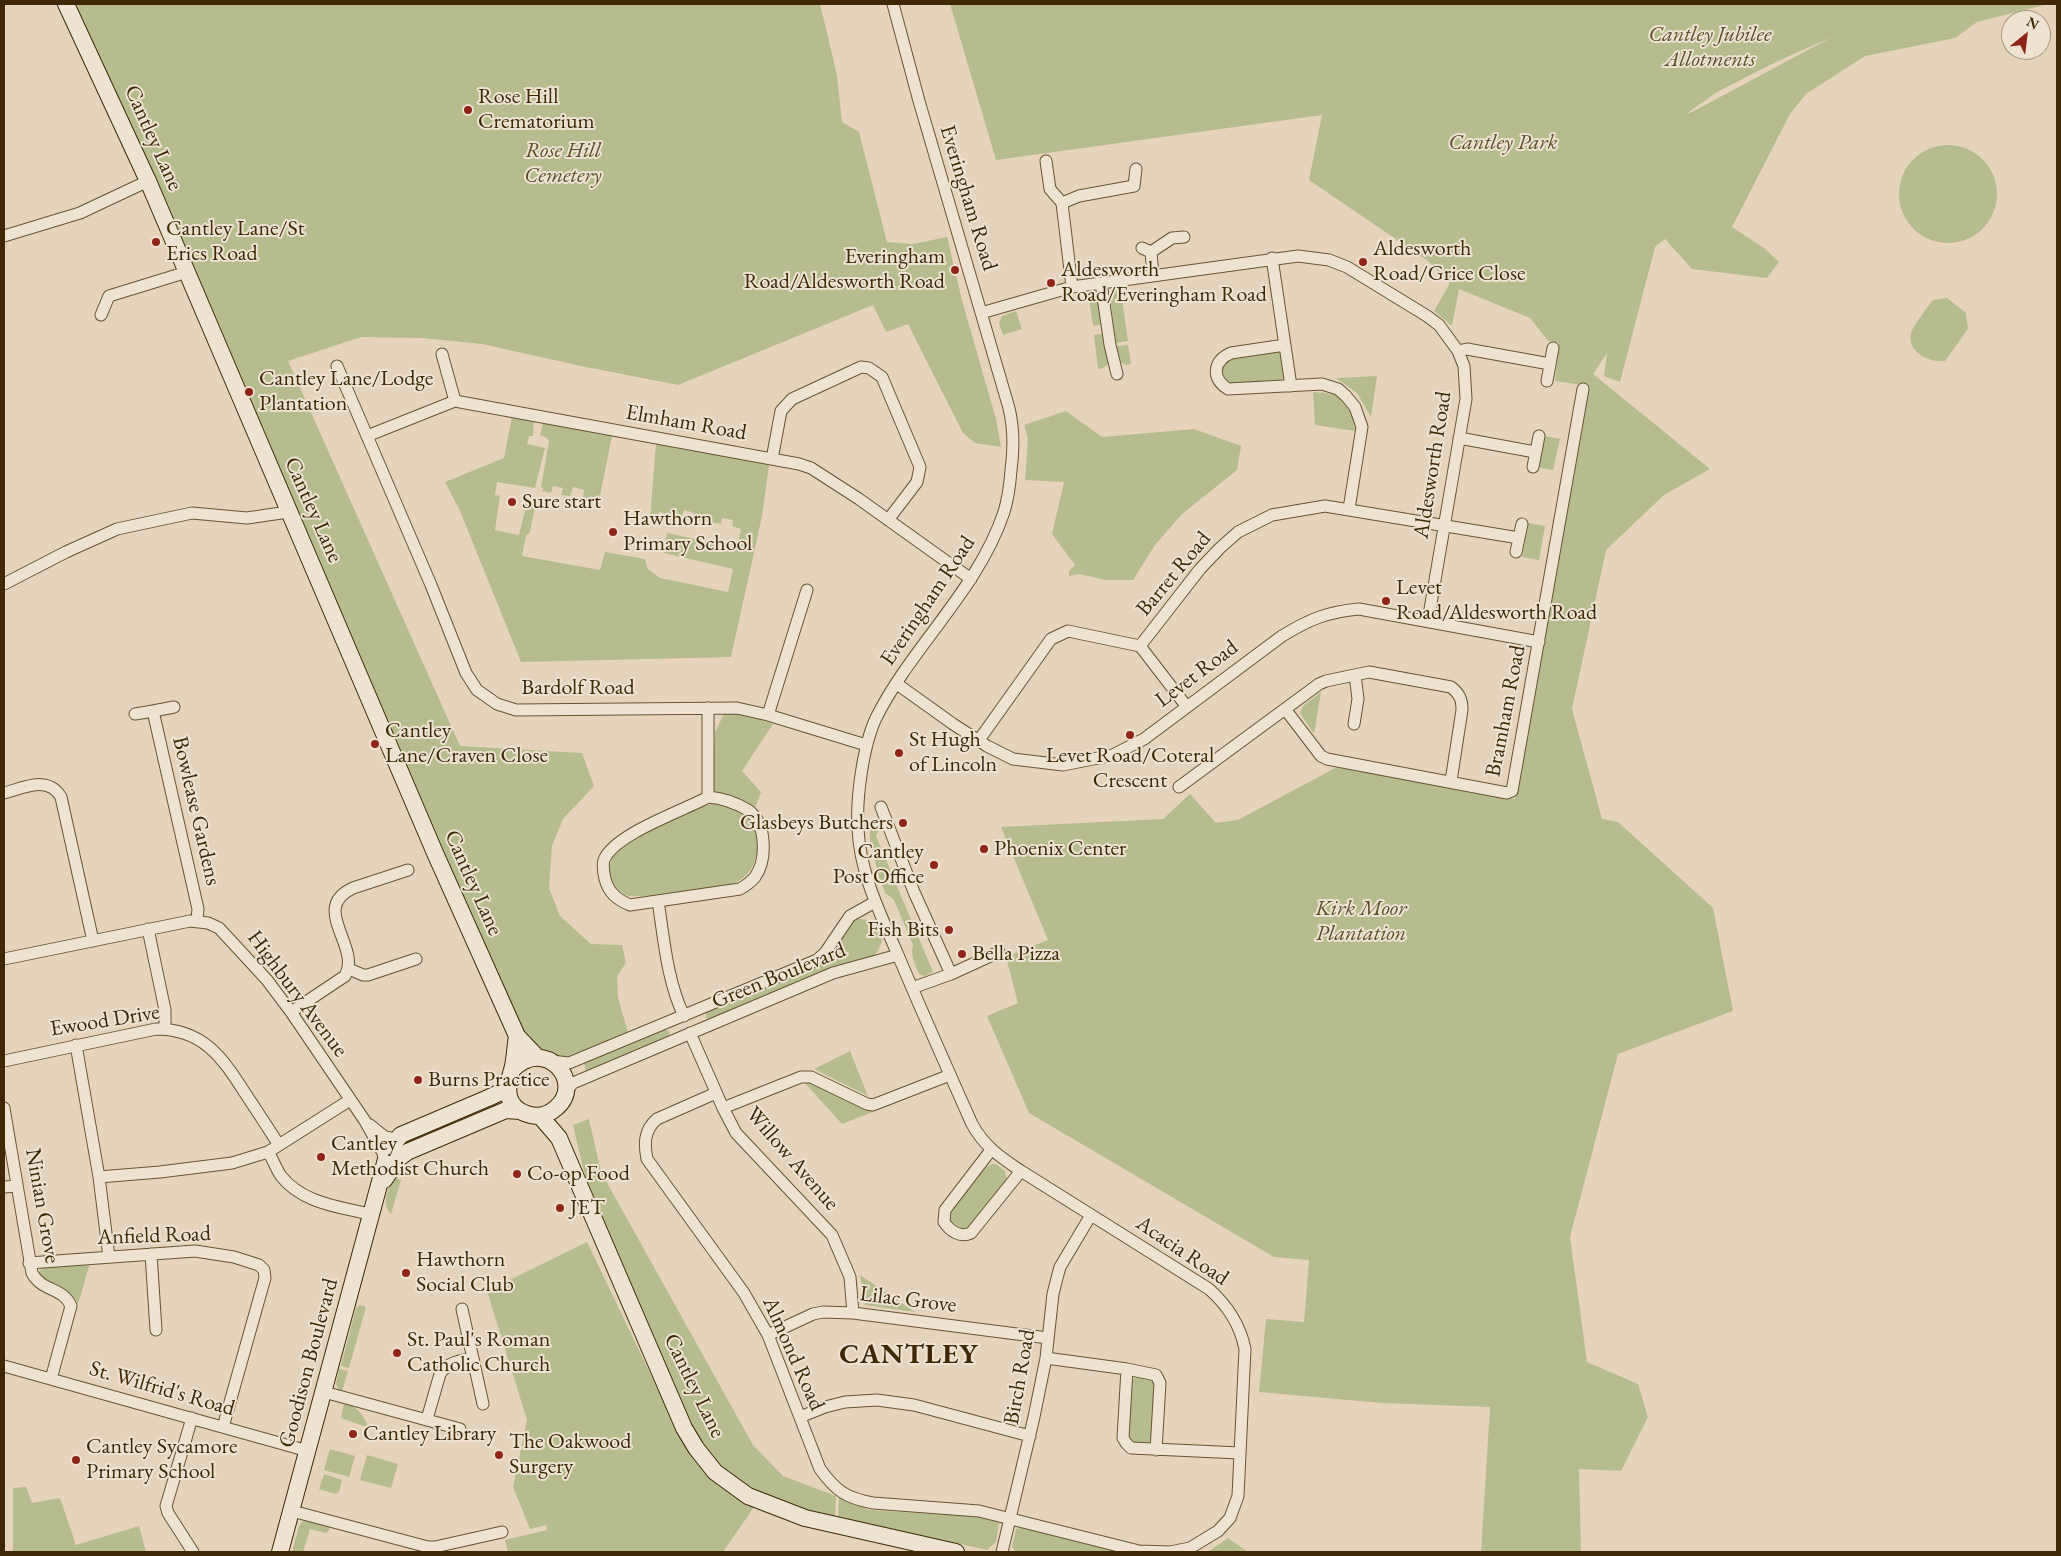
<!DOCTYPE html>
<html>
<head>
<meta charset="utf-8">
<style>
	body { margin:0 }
	#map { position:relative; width:2061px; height:1556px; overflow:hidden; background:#e5d4bb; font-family:"EB Garamond",serif }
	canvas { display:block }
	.frame { position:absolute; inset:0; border:5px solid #3e2806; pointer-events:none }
	.north { position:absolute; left:2001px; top:10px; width:50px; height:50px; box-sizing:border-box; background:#eee3d3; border:1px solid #a89881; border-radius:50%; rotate:29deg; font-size:14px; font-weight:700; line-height:20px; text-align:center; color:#3e2806 }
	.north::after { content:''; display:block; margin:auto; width:18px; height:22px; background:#8f2418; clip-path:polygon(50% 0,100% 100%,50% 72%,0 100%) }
</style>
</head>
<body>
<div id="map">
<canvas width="2061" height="1556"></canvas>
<div class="frame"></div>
<div class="north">N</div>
</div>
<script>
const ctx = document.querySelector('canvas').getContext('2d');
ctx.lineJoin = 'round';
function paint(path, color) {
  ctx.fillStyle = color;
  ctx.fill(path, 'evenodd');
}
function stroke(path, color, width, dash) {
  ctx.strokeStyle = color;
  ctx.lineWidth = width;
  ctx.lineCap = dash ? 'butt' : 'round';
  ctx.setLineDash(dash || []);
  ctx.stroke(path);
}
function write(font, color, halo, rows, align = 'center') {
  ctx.font = font + ' "EB Garamond",serif';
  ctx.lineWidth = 4;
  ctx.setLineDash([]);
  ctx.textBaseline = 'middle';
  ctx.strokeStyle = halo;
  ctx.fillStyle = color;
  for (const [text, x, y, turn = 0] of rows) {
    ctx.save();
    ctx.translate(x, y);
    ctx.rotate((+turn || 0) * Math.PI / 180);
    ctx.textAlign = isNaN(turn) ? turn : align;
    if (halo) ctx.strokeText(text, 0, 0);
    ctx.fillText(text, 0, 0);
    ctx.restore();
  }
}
const green = new Path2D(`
	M 76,4 L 820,4 L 837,75 L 842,122 L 859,132 L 887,242 L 913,244 L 947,237 L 962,300 L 996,419 L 1001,447 L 975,443 L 963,433 L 908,324 L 886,332 L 873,305 L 678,385 L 581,366 L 482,344 L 422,338 L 361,337 L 288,361 L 460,746 L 582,753 L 594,786 L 563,819 L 552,846 L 549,888 L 560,916 L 591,944 L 622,945 L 626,963 L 617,976 L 618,998 L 630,1039 L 569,1063 L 517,1036 L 69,8 L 77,6 Z
	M 950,4 L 2048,4 L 1977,22 L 1955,38 L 1865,56 L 1806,94 L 1790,114 L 1732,227 L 1764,248 L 1779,262 L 1767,278 L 1692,269 L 1665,239 L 1655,247 L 1620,382 L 1604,376 L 1607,353 L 1593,374 L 1710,469 L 1664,495 L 1606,550 L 1572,709 L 1602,819 L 1618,822 L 1713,908 L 1733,1011 L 1618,1054 L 1570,1237 L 1587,1362 L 1638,1384 L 1648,1417 L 1621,1471 L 1579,1469 L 1581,1552 L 1481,1552 L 1490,1407 L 1382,1403 L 1259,1392 L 1266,1319 L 1304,1322 L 1309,1260 L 1274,1257 L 1029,1113 L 987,1016 L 1018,1003 L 1006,957 L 1048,940 L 1001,827 L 1163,819 L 1190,794 L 1216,823 L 1238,820 L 1337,767 L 1515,799 L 1589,386 L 1555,381 L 1559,343 L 1548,341 L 1530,318 L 1459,289 L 1452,326 L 1434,311 L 1450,283 L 1428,261 L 1309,180 L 1322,115 L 996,160 ZM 1832,37 L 1694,111 L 1686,114 L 1717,92 L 1776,62 Z
	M1899 194a49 49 0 1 1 98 0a49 49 0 1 1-98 0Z
	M 1120,285 L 1128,341 L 1116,343 L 1110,296 L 1116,286 Z
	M 1088,292 C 1103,296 1102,312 1104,324 L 1093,326 Z
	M 1947,298 L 1966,313 L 1968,329 L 1945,361 C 1930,363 1906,352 1911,333 C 1914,324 1927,308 1933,300 Z
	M 1016,311 L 1022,329 L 1003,335 L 999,323 L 1002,316 Z
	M 1106,333 L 1110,362 L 1103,368 L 1098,369 L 1094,335 Z
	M 1128,345 L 1131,364 L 1126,365 L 1119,361 L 1116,346 Z
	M 1285,345 L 1291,386 L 1220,384 L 1219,362 Z
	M 1377,376 L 1371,417 L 1357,393 L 1336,378 Z
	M 1313,392 L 1336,394 L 1353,414 L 1355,431 L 1315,425 Z
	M 1066,411 L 1102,437 L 1194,429 L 1241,446 L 1237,470 L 1182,514 L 1155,545 L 1133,580 L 1106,580 L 1079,574 L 1069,576 L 1069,571 L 1075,565 L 1052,534 L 1064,482 L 1025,480 L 1028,438 L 1024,425 Z
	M 512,416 L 534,420 L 533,436 L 529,436 L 527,444 L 545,448 L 535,488 L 497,482 L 495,495 L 500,496 L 495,530 L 519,535 L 527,502 L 536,502 L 530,532 L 526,536 L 522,556 L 600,570 L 605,552 L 645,559 L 648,569 L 660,578 L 728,592 L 733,569 L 664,553 L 667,533 L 737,548 L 741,529 L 732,526 L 733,520 L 722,518 L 721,524 L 693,519 L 694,513 L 684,510 L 682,517 L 659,512 L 657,519 L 650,519 L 656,443 L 769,465 L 762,516 L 731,657 L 521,662 L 460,511 L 445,482 L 504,458 Z
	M 543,422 L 612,436 L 599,501 L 583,497 L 584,490 L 573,487 L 570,496 L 561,495 L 563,488 L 553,486 L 551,493 L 542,491 L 543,488 L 541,487 L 549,441 L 547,438 L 540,435 Z
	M 1544,436 L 1560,439 L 1553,470 L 1540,468 L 1538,465 Z
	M 1528,523 L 1545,526 L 1539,560 L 1522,557 Z
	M 1321,692 L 1314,734 L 1300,713 L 1303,706 Z
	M 724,714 L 744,714 L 773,724 L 742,771 L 761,792 L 755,808 L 729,795 L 711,793 L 715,732 Z
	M 711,804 C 726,804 751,811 757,827 C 759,832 758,844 757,850 C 756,858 754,867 747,874 C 744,877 739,881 735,883 C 723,889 635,900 625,895 C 615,890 611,879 608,870 C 610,865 611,859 614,855 C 627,838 689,811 711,804 Z
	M 879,829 L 876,836 L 933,972 L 924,976 L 919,974 C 915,964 910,955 913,945 L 894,900 L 885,893 L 879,877 L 870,841 L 870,830 Z
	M 858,919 C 872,918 878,928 882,941 L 878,951 L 871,958 L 819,972 L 709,1019 L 706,1018 L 706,1012 L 825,961 L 852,922 Z
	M 665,1030 L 670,1032 L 668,1038 L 586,1072 L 584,1063 Z
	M 850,1051 L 868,1096 L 814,1069 Z
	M 810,1080 L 843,1098 L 875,1111 L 842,1124 L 803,1081 Z
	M 589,1119 L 601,1172 L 753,1445 L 783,1476 L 836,1496 L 835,1517 L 766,1498 L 738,1482 L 716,1462 L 696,1435 L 618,1258 L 584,1172 L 573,1125 Z
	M 992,1164 L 996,1164 L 1005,1171 L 1007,1181 L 969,1228 C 962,1232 955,1227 949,1222 L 948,1211 L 983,1169 Z
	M 393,1177 L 401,1180 L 391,1214 C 380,1204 389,1189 393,1177 Z
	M 587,1242 L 688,1452 L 723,1489 L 754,1507 L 723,1552 L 508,1552 L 505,1540 L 547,1530 L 546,1525 L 530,1529 L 513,1487 L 527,1420 L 487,1291 Z
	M 91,1260 L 78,1304 C 69,1286 56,1287 39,1277 L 39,1272 L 45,1265 Z
	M 860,1275 L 915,1312 L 865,1305 Z
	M 360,1305 L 366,1307 L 349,1368 L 341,1366 L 356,1308 Z
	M 339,1369 L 348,1371 L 342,1391 L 339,1390 L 336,1384 Z
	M 1137,1375 L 1151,1377 L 1155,1381 L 1153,1439 L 1147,1444 L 1133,1443 L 1128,1436 L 1130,1382 Z
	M 344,1403 C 358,1406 363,1415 369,1428 L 341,1418 Z
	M 330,1449 L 355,1456 L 349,1477 L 324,1470 Z
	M 367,1455 L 398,1464 L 391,1488 L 360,1480 Z
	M 324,1474 L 342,1480 L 339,1492 L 335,1494 L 319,1489 Z
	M 26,1487 L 32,1503 L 60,1498 L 76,1545 L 139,1526 L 146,1552 L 13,1552 L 13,1488 Z
	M 839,1497 L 869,1510 L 980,1517 L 999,1523 L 996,1542 L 987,1550 L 838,1517 Z
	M 308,1520 L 329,1525 L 329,1530 L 326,1533 L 310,1529 L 303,1552 L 292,1552 L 299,1526 L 302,1522 Z
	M 1023,1527 L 1126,1552 L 1016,1552 L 1012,1547 L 1016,1529 Z
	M 1228,1538 L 1248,1552 L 1208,1552 Z`);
const street = new Path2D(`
	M 1046,161 L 1050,189 L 1062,203
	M 4,236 L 80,213 L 148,181
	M 1142,248 L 1151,252 L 1172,238 L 1184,237
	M 1151,252 L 1153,275
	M 1272,258 L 1291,386
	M 1101,283 L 1110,345 L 1117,374
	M 1072,287 L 1062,203 L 1079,196 L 1134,186 L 1136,169
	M 981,313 L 1072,287 L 1298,256 L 1329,260 L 1347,267 L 1427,316 L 1439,325 L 1458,351 L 1464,366 L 1466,399 L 1428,621
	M 101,315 L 109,296 L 187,272
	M 1285,345 L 1231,353 C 1213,361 1211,378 1228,389 L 1322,384 L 1338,389 L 1346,396 L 1355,407 L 1362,427 L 1349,509
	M 1458,351 L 1467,349 L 1550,364
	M 442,354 L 455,401
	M 337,366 L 431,585 L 466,673 L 477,690 L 497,704 L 516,710 L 737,708 L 768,715 L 866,745
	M 1547,381 L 1553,348
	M 367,436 L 455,401 L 799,464 L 811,468 L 859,499 L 971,579
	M 1459,438 L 1535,452
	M 772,459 L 781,411 L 792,399 L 861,367 L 869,368 L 882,377 L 920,467 L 917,482 L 888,520
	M 1533,467 L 1539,436
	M 1516,552 L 1522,524
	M 4,584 L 66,552 L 117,529 L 192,513 L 247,518 L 288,512
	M 1140,646 L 1200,569 L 1220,548 L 1238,532 L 1272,515 L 1325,506 L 1519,538
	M 897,684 L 953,724 L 987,746 L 1013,759 L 1063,765 L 1113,755 L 1144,739 L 1282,636 C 1310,619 1327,612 1359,609 L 1539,642
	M 174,707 L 153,711 L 198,909 L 197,920
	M 708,708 L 708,797
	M 1285,709 L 1321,756 L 1327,759 L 1507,793 L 1512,791 L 1583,389
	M 135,714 L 153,711
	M 768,715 L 807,590
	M 1354,724 L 1358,699 L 1355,675
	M 979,740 L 1051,639 L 1068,631 L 1140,646 L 1187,707
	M 1179,787 L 1319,684 L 1326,681 L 1369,672 L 1451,687 C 1460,694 1462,700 1462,710 L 1451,781
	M 4,793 C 24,788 48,775 61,797 L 93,941
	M 708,797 C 721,798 736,803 748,810 C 767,823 767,860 755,877 C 751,882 745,886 740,889 L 630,905 C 616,899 609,893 605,879 C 604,873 602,866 604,860 C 614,834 683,811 708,797 Z
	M 881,807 L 914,892 L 951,974
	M 658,901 C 664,939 667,981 684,1016
	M 148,929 L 165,1010 L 165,1029
	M 4,959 L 190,921 L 208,923 L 219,928 L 267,980 L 291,1012 L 365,1121 L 383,1153 L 385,1160
	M 349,969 L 363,975 L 368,975 L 416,959
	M 912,988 L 951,974 L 999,952
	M 291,1012 L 345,976 C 362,947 309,908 353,888 L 408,870
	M 690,1033 L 723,1108 L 736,1133 L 832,1235 L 850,1277 L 853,1313
	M 76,1045 L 99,1177 L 109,1257
	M 4,1061 L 156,1029 C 203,1029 222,1057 245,1093 C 257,1111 268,1128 279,1145
	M 551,1061 L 569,1063 L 817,960 L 825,953 L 850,916 L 875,902
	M 565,1092 L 573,1083 L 833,973 L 898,955
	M 716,1093 L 657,1119 C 644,1130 644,1144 647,1159 L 744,1293 L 768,1335 L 820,1469 C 836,1491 846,1498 873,1503 L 979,1511 L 1139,1551 L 1170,1552 L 1190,1548 L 1218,1531 L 1230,1518 L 1238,1496 L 1245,1349 C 1240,1324 1228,1306 1209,1289 L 1021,1171 C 1000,1157 984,1146 972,1124 C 947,1068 922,1012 898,955 C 881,915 860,874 858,829 C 856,798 863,746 876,718 C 912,646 978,590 1004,512 C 1008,499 1010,484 1011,470 C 1014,448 1014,429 1009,408 L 919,101 L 893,4
	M 4,1108 L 32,1273 C 42,1292 63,1287 71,1306 L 51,1379
	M 723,1108 L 801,1077 L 811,1077 L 867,1104 L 873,1105 L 950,1075
	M 370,1125 L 385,1137 L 396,1139
	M 991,1150 L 945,1210 L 944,1222 C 950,1231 960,1238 971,1233 L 1021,1171
	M 268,1152 C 273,1159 276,1169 281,1176 C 303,1204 341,1207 373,1215
	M 99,1177 L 160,1172 L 232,1163 L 268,1152 L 350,1100
	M 4,1187 L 17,1186
	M 151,1254 L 156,1330
	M 29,1263 L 195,1251 L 234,1257 L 259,1265 L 264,1270 L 265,1278 L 223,1427
	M 462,1309 L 483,1404
	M 768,1335 L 813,1314 L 823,1312 L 853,1313 L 1048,1338
	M 1046,1358 L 1127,1369 L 1156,1375 L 1160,1383 L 1156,1450
	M 4,1366 L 308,1451
	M 1127,1369 L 1123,1438 L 1126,1443 L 1131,1448 L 1240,1453
	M 324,1392 L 460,1429
	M 800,1417 L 825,1407 L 845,1402 L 877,1400 L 914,1405 L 1030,1436
	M 192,1418 L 166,1506 L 168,1513 L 193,1552
	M 427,1419 L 440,1374 C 448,1362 459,1361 473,1358
	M 292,1511 L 428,1547 L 435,1547 L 502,1532
	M 1002,1552 L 1034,1417 L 1046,1358 L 1053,1294 L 1057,1278 L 1060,1267 L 1091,1215`);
const secondary = new Path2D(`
	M 66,4 L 148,181 L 435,853 L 517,1036 L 537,1057
	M 512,1070 C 545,1035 586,1083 556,1108 C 548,1115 538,1118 527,1114 C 505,1107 506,1088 512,1070 C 515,1060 515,1047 517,1036
	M 540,1116 L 559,1138 L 684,1428 L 696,1448 L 715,1472 L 748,1496 L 805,1518 L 956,1552
	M 384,1180 L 399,1158 L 407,1152 L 506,1110 L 520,1111
	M 280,1552 L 389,1148 L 401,1135 L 488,1098 L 501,1092 L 507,1085`);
const markers = [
	[468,110,5,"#8f2418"],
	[156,242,5,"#8f2418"],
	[1363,262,5,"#8f2418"],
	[955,270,5,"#8f2418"],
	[1051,283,5,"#8f2418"],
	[249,392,5,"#8f2418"],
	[512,502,5,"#8f2418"],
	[613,532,5,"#8f2418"],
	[1386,601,5,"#8f2418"],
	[1130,735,5,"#8f2418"],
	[375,744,5,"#8f2418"],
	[899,753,5,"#8f2418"],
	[903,823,5,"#8f2418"],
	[984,849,5,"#8f2418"],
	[934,865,5,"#8f2418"],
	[949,930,5,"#8f2418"],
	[962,954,5,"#8f2418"],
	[418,1080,5,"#8f2418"],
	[321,1157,5,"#8f2418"],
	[517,1174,5,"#8f2418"],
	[560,1208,5,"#8f2418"],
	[406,1273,5,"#8f2418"],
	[397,1353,5,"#8f2418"],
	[353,1434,5,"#8f2418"],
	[499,1455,5,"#8f2418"],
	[76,1460,5,"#8f2418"]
];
const parkNames = [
	["Cantley Jubilee",1710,35],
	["Allotments",1710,60],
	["Cantley Park",1503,143],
	["Rose Hill",563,151],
	["Cemetery",563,176],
	["Kirk Moor",1361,909],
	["Plantation",1361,934]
];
const poiNames = [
	["Rose Hill",478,97],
	["Crematorium",478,122],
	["Cantley Lane/St",166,229],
	["Erics Road",166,254],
	["Aldesworth",1373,249],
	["Road/Grice Close",1373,274],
	["Everingham",945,257,"right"],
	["Road/Aldesworth Road",945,282,"right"],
	["Aldesworth",1061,270],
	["Road/Everingham Road",1061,295],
	["Cantley Lane/Lodge",259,379],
	["Plantation",259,404],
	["Sure start",522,502],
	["Hawthorn",623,519],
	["Primary School",623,544],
	["Levet",1396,588],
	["Road/Aldesworth Road",1396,613],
	["Cantley",385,731],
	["Lane/Craven Close",385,756],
	["St Hugh",909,740],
	["of Lincoln",909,765],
	["Levet Road/Coteral",1130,756,"center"],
	["Crescent",1130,781,"center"],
	["Glasbeys Butchers",893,823,"right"],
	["Phoenix Center",994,849],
	["Cantley",924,852,"right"],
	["Post Office",924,877,"right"],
	["Fish Bits",939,930,"right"],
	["Bella Pizza",972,954],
	["Burns Practice",428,1080],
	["Cantley",331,1144],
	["Methodist Church",331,1169],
	["Co-op Food",527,1174],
	["JET",570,1208],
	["Hawthorn",416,1260],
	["Social Club",416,1285],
	["St. Paul's Roman",407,1340],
	["Catholic Church",407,1365],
	["Cantley Library",363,1434],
	["The Oakwood",509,1442],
	["Surgery",509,1467],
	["Cantley Sycamore",86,1447],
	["Primary School",86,1472]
];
const streetNames = [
	["Cantley Lane",153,138,66],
	["Everingham Road",968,198,73],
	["Elmham Road",686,423,10],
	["Aldesworth Road",1433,465,-81],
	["Cantley Lane",313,510,66],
	["Barret Road",1174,574,-50],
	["Everingham Road",928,601,-56],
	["Levet Road",1197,674,-37],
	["Bardolf Road",578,688],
	["Bramham Road",1506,711,-79],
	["Bowlease Gardens",196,811,77],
	["Cantley Lane",473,883,66],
	["Green Boulevard",779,976,-22],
	["Highbury Avenue",297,994,53],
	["Ewood Drive",105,1021,-9],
	["Willow Avenue",792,1159,49],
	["Ninian Grove",42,1206,80],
	["Anfield Road",154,1236,-2],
	["Acacia Road",1182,1251,34],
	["Lilac Grove",908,1300,7],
	["Almond Road",793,1354,66],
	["Goodison Boulevard",309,1363,-75],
	["Birch Road",1020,1377,-80],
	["Cantley Lane",694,1386,64],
	["St. Wilfrid's Road",162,1389,16]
];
const districtNames = [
	["CANTLEY",909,1355]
];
paint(green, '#b7bc8e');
stroke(street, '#685333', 13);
stroke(secondary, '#3e2806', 18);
stroke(street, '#eee3d3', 11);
stroke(secondary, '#eee3d3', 16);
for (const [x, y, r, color] of markers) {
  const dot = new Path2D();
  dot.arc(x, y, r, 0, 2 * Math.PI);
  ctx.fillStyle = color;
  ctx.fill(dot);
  stroke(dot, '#eee3d3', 2);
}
write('italic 22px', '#5c4d28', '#eee3d3', parkNames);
write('22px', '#3e2806', '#eee3d3', poiNames, 'left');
write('22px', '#3e2806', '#eee3d3', streetNames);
ctx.letterSpacing = '1px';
write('bold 28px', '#3e2806', '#eee3d3', districtNames);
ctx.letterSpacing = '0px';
</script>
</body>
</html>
